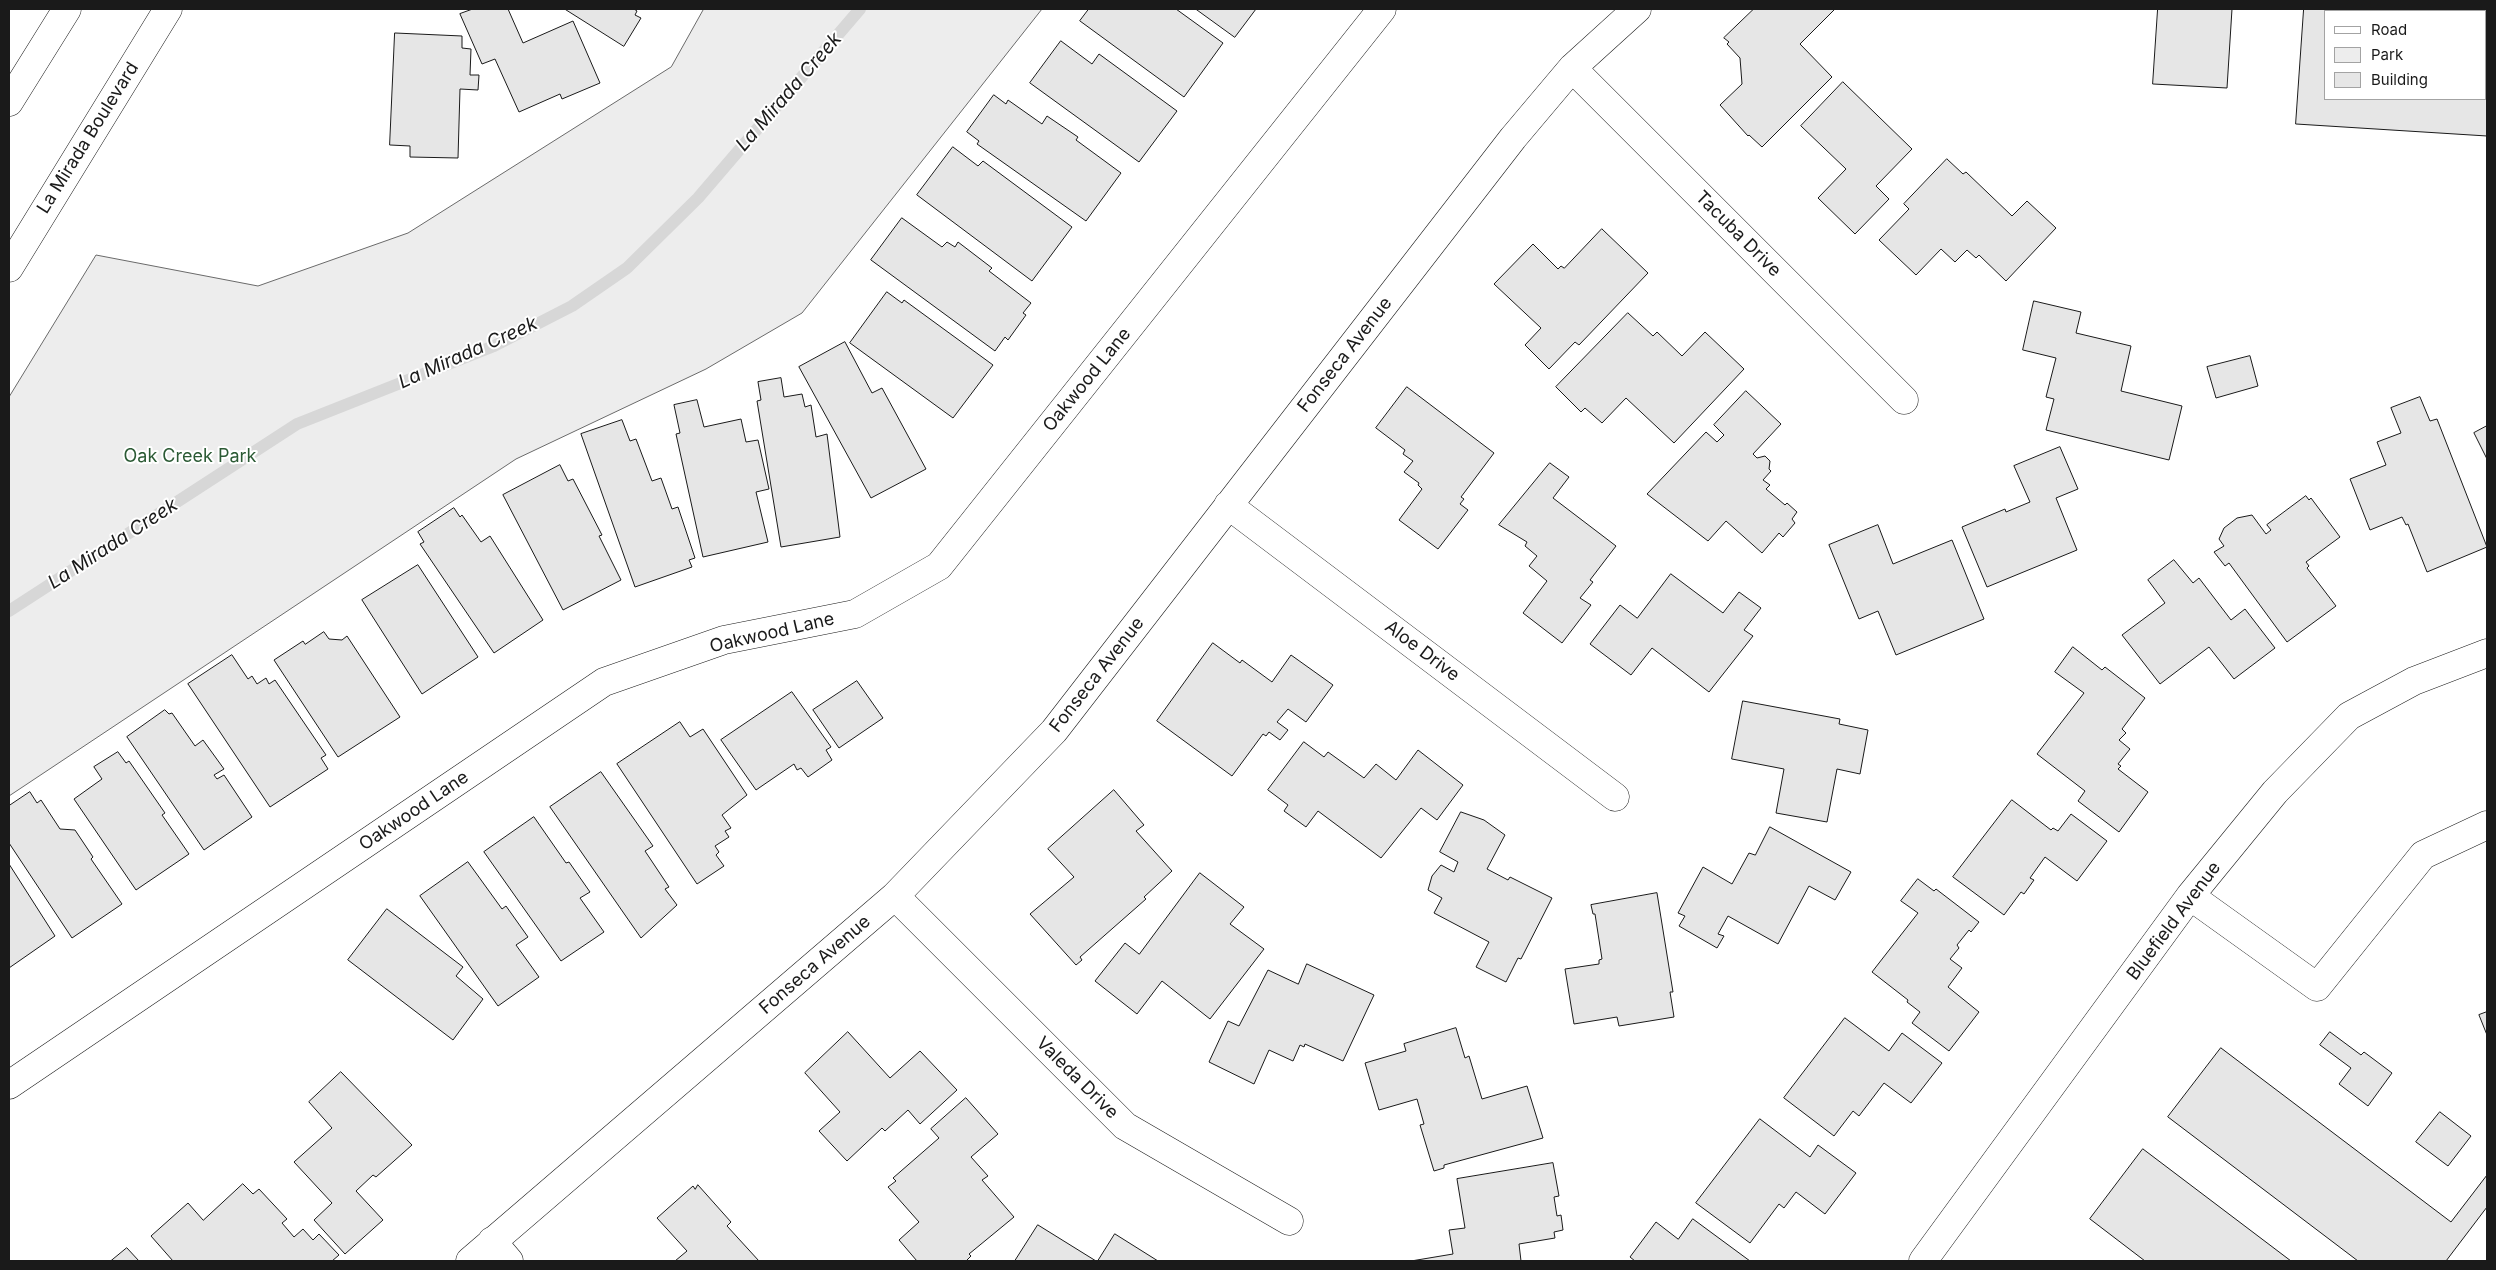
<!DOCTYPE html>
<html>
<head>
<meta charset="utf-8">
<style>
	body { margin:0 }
	#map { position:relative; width:2496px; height:1270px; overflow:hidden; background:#fff; font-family:Inter,sans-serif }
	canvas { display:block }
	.frame { position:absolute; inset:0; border:10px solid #1a1a1a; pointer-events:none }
	.legend { position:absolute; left:2324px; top:10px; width:162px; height:90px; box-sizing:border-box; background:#fff; border:1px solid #a3a3a3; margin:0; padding:6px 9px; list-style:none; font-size:15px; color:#1a1a1a }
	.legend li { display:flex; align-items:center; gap:10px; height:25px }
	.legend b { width:25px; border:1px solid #a3a3a3 }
</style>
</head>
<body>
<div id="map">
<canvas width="2496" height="1270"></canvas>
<div class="frame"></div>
<ul class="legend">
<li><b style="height:6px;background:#fff"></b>Road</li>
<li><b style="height:14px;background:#ededed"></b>Park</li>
<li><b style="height:14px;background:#e6e6e6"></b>Building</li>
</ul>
</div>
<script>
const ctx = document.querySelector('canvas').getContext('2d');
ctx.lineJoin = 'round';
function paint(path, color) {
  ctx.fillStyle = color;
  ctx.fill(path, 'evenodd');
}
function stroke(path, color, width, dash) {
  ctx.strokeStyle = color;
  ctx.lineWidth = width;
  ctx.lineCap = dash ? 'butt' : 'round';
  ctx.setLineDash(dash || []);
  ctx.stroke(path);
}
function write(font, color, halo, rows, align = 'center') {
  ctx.font = font + ' Inter,sans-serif';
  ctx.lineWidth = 4;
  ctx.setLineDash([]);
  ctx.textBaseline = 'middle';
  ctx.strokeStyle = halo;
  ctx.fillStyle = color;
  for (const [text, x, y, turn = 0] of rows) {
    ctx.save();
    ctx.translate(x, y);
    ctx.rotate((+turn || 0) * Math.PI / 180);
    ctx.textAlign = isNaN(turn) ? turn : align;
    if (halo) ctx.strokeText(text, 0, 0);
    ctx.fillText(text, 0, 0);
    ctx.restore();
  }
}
const green = new Path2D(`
	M 704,9 L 1042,9 L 802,313 L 706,369 L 516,459 L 9,796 L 9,397 L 96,255 L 258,286 L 408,233 L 671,67 Z`);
const stream = new Path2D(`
	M 9,611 L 297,424 L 494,346 L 572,306 L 627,268 L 698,198 L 860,9`);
const building = new Path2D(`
	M 473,9 L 508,9 L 523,43 L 573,21 L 600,83 L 562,99 L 560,94 L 519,112 L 495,59 L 482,64 L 460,14 Z
	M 565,9 L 634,9 L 637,11 L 635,15 L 641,18 L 624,46 Z
	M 1089,9 L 1176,9 L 1223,43 L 1184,97 L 1080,21 Z
	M 1196,9 L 1256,9 L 1235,37 Z
	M 1754,9 L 1835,9 L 1800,44 L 1832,77 L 1762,147 L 1749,135 L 1748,136 L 1720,105 L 1742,84 L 1740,58 L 1727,44 L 1729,42 L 1724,38 Z
	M 2158,9 L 2232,9 L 2227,88 L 2153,84 Z
	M 2304,9 L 2487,9 L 2487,136 L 2296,124 ZM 2325,11 L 2485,11 L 2485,99 L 2325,99 Z
	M 395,33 L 462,36 L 462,48 L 471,49 L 470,75 L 479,75 L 478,90 L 460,89 L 458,158 L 410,157 L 410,146 L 390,145 Z
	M 1061,41 L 1092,64 L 1099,54 L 1177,111 L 1139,162 L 1030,83 Z
	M 1843,82 L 1912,149 L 1876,186 L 1889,199 L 1855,234 L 1818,198 L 1846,169 L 1801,126 Z
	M 994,95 L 1006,104 L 1008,100 L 1042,124 L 1047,116 L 1078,137 L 1076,140 L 1121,173 L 1086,221 L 977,144 L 979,141 L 967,132 Z
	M 953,147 L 978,166 L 983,161 L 1072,227 L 1032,281 L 917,195 Z
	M 1947,159 L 1963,174 L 1966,172 L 2012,216 L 2027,201 L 2056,228 L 2006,281 L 1979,255 L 1976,258 L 1967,250 L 1955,262 L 1941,249 L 1916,275 L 1879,240 L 1909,209 L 1904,204 Z
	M 902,218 L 942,247 L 947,242 L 955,247 L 958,242 L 992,268 L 989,271 L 1031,303 L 1023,313 L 1026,315 L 1008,340 L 1005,337 L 995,351 L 871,260 Z
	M 1602,229 L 1648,273 L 1579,345 L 1575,342 L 1549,369 L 1525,345 L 1541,328 L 1494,284 L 1533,244 L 1558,269 L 1561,266 L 1564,268 Z
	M 887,292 L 902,303 L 904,300 L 993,365 L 953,418 L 850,343 Z
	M 2034,301 L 2081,312 L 2076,333 L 2131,346 L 2121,391 L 2182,406 L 2169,460 L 2046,430 L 2054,399 L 2046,397 L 2056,358 L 2023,350 Z
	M 1628,313 L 1653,336 L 1657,332 L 1682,356 L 1705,332 L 1744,369 L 1674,443 L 1626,398 L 1602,423 L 1585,408 L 1581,412 L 1556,387 Z
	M 845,342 L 872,393 L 882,388 L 926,469 L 871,498 L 799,367 Z
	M 2250,356 L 2258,386 L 2216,398 L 2207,367 Z
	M 781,378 L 784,397 L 802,394 L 805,407 L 811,405 L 816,437 L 827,434 L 840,537 L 781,547 L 757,401 L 761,400 L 758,382 Z
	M 1407,387 L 1494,453 L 1461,497 L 1464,499 L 1460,504 L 1468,510 L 1438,549 L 1399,520 L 1422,489 L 1418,485 L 1419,483 L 1404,472 L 1413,461 L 1403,454 L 1405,450 L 1376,428 Z
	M 1746,391 L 1781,424 L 1753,454 L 1757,458 L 1765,456 L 1770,461 L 1769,469 L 1771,471 L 1763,480 L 1770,485 L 1766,489 L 1785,505 L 1787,503 L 1797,512 L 1792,519 L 1795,523 L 1783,537 L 1779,533 L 1762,553 L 1726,521 L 1708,541 L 1647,494 L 1706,432 L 1717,442 L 1724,435 L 1714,425 Z
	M 2420,397 L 2430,421 L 2437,419 L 2487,547 L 2427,572 L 2408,524 L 2406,525 L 2402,517 L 2370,530 L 2350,479 L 2386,465 L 2377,442 L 2401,433 L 2391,408 Z
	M 697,400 L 704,427 L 741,419 L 746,442 L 758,440 L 769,489 L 756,492 L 768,542 L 703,557 L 676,434 L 680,433 L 674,405 Z
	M 622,420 L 630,441 L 636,439 L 652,481 L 661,478 L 672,509 L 678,507 L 695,558 L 689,560 L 692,567 L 635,587 L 581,434 Z
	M 2487,426 L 2487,459 L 2474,433 Z
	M 2060,447 L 2078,489 L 2056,498 L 2077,550 L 1987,587 L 1962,527 L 2005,509 L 2006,512 L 2030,502 L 2014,466 Z
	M 1550,463 L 1569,477 L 1553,498 L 1616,546 L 1590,580 L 1593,582 L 1580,598 L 1591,605 L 1562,643 L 1523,613 L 1547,581 L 1529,566 L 1537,556 L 1525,546 L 1527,542 L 1499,525 Z
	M 560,465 L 568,481 L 573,479 L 602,535 L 599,536 L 621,580 L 563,610 L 503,495 Z
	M 2306,496 L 2309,500 L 2311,498 L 2340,537 L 2306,562 L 2309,566 L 2307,568 L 2336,606 L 2287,642 L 2229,563 L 2225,566 L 2214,552 L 2224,546 L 2219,539 L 2224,528 L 2237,518 L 2252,515 L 2266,534 L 2271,530 L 2267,525 Z
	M 454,508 L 460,517 L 462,515 L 481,542 L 490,536 L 543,620 L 494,653 L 420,544 L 424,542 L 418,532 Z
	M 1878,525 L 1893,564 L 1952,540 L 1984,619 L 1896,655 L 1878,611 L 1859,619 L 1829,545 Z
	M 2174,560 L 2193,583 L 2199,578 L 2231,620 L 2245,609 L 2275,648 L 2234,679 L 2209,647 L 2160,684 L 2122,635 L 2165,603 L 2148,580 Z
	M 418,565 L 478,657 L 422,694 L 362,600 Z
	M 1671,574 L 1723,613 L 1739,592 L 1761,608 L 1744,630 L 1753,636 L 1709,692 L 1652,648 L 1631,675 L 1590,644 L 1620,605 L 1637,618 Z
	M 324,632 L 329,639 L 342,640 L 347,636 L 400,717 L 338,757 L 274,660 L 303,641 L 305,644 Z
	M 1213,643 L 1240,663 L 1242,660 L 1272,682 L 1291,655 L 1333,685 L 1306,722 L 1288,709 L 1277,722 L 1288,730 L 1280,740 L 1269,732 L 1266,736 L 1263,734 L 1232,776 L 1157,721 Z
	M 2073,647 L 2102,670 L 2105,667 L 2145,698 L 2122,729 L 2126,733 L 2119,740 L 2130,749 L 2118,764 L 2121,766 L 2118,769 L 2148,792 L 2119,832 L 2078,801 L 2085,791 L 2037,754 L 2084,693 L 2055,672 Z
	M 232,655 L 248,679 L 252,676 L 257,684 L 266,678 L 269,684 L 275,680 L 326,755 L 321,758 L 328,769 L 270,807 L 188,684 Z
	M 857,681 L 883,718 L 839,748 L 813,710 Z
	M 792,692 L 831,747 L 826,750 L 832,760 L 808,777 L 801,768 L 797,770 L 794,764 L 756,790 L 721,740 Z
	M 1743,701 L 1840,719 L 1839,724 L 1868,730 L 1860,774 L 1837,769 L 1827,822 L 1776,813 L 1784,769 L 1732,759 Z
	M 165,710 L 169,714 L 172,713 L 195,746 L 203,740 L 224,769 L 214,775 L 217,779 L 224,775 L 252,817 L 204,850 L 127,737 Z
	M 680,722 L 690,737 L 703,729 L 747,795 L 722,815 L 731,828 L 725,831 L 729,837 L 715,846 L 719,852 L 716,855 L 724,866 L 697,884 L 617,764 Z
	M 1304,742 L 1324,757 L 1328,752 L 1364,778 L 1376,764 L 1396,780 L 1418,750 L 1463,785 L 1437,820 L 1421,808 L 1381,858 L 1318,811 L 1306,827 L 1284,811 L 1288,805 L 1268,790 Z
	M 118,752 L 126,763 L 129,761 L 165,813 L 162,815 L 189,854 L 136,890 L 74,799 L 102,779 L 94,767 Z
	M 601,772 L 653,846 L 645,851 L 669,887 L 665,889 L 677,905 L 641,938 L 550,807 Z
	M 1114,790 L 1144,825 L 1136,831 L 1172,871 L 1144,897 L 1146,899 L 1080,957 L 1082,960 L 1076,965 L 1030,914 L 1074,877 L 1048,849 Z
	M 30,792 L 37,803 L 41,800 L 60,829 L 75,830 L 93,857 L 91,859 L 122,904 L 72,938 L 9,843 L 9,806 Z
	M 2012,800 L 2051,830 L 2053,828 L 2058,831 L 2071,814 L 2107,841 L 2077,881 L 2045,857 L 2030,878 L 2034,880 L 2024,894 L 2021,892 L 2004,915 L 1953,877 Z
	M 1461,812 L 1484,820 L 1505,835 L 1487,869 L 1508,880 L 1510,877 L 1552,898 L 1521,959 L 1518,958 L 1506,982 L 1476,967 L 1489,942 L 1434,913 L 1442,898 L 1428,890 L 1432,876 L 1441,865 L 1454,872 L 1458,862 L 1440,852 Z
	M 534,817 L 566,863 L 569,862 L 590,892 L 580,898 L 604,932 L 561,961 L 484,852 Z
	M 1770,827 L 1851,872 L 1835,900 L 1809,886 L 1778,944 L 1728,916 L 1718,934 L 1724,936 L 1717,948 L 1679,926 L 1685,916 L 1678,913 L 1703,867 L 1732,884 L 1749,853 L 1755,855 Z
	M 468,862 L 502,909 L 506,906 L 528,937 L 516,945 L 539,977 L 498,1006 L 420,896 Z
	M 9,864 L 55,936 L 9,968 Z
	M 1200,873 L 1244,907 L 1230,924 L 1264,949 L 1210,1019 L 1162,981 L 1137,1014 L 1095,981 L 1125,943 L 1139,954 Z
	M 1918,879 L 1934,891 L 1936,889 L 1979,922 L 1971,932 L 1969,930 L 1957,945 L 1959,948 L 1950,959 L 1962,968 L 1948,987 L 1979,1012 L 1949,1051 L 1912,1023 L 1920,1012 L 1907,1002 L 1908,1000 L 1872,972 L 1918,913 L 1901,901 Z
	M 1657,893 L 1673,992 L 1670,992 L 1674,1017 L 1619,1026 L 1617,1017 L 1574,1024 L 1565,969 L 1599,964 L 1599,960 L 1602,959 L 1595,914 L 1593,914 L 1591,905 Z
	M 387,909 L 463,967 L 456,976 L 483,999 L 453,1040 L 348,960 Z
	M 1307,964 L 1374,995 L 1343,1061 L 1305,1044 L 1304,1047 L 1300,1045 L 1293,1061 L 1269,1050 L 1254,1084 L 1209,1062 L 1228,1021 L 1239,1026 L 1268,970 L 1298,984 Z
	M 2487,1012 L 2487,1035 L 2479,1015 Z
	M 1845,1018 L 1889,1051 L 1902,1033 L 1942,1063 L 1911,1103 L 1884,1083 L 1859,1116 L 1853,1111 L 1834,1136 L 1784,1098 Z
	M 1456,1028 L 1465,1058 L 1469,1056 L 1482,1099 L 1527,1086 L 1543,1138 L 1444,1165 L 1444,1168 L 1434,1171 L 1420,1125 L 1424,1124 L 1417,1099 L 1379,1110 L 1365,1063 L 1406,1051 L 1404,1044 Z
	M 848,1032 L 890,1078 L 920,1051 L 957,1090 L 920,1124 L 908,1110 L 885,1131 L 882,1128 L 847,1161 L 819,1131 L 840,1112 L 805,1073 Z
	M 2330,1032 L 2361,1055 L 2364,1052 L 2392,1073 L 2368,1106 L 2339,1084 L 2351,1068 L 2320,1045 Z
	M 2221,1048 L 2451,1222 L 2487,1175 L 2487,1207 L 2446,1261 L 2358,1261 L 2168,1117 Z
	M 341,1072 L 412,1145 L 376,1177 L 373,1175 L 356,1191 L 383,1220 L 345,1254 L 314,1220 L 332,1203 L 294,1162 L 332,1128 L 309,1102 Z
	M 966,1098 L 998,1134 L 971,1157 L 988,1176 L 982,1180 L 1014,1217 L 969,1254 L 971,1256 L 966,1261 L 917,1261 L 899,1240 L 919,1222 L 888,1187 L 896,1181 L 893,1178 L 939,1138 L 931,1129 Z
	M 2440,1112 L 2471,1136 L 2448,1166 L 2416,1142 Z
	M 1760,1119 L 1810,1157 L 1818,1145 L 1856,1173 L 1825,1214 L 1796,1192 L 1784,1208 L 1779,1204 L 1750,1243 L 1696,1203 Z
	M 2143,1149 L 2291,1261 L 2145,1261 L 2090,1219 Z
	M 1553,1163 L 1559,1196 L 1554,1197 L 1557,1216 L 1561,1215 L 1563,1230 L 1554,1232 L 1555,1238 L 1519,1244 L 1521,1261 L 1411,1261 L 1453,1254 L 1449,1230 L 1465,1228 L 1457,1179 Z
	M 243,1184 L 253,1194 L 259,1189 L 287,1219 L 282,1223 L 294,1237 L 303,1229 L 313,1240 L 319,1234 L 339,1255 L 332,1261 L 173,1261 L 151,1236 L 188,1203 L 203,1220 Z
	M 698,1185 L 731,1222 L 727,1226 L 759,1261 L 675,1261 L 687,1251 L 657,1218 L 693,1186 L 695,1189 Z
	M 1693,1219 L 1750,1261 L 1635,1261 L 1630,1257 L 1656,1222 L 1678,1239 Z
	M 1038,1225 L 1096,1261 L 1015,1261 Z
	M 1115,1234 L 1158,1261 L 1098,1261 Z
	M 127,1248 L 139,1261 L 111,1261 Z`);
const minor = new Path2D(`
	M 1572,68 L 1904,400
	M 1228,505 L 1615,797
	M 895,896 L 1125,1126 L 1289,1221
	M 2190,896 L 2317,987 L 2423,855 L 2487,825
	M 9,1085 L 604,682 L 724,640 L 855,614 L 939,566 L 1382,9
	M 492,1241 L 509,1261
	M 470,1261 L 895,896 L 1054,731 L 1513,138 L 1572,68 L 1637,9
	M 1923,1261 L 2190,896 L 2275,792 L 2349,716 L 2414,681 L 2487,653`);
const major = new Path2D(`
	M 9,102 L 67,9
	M 9,268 L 168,9`);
const streetNames = [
	["La Mirada Boulevard",88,138,-58],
	["Tacuba Drive",1738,234,45],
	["Fonseca Avenue",1345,355,-52],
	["Oakwood Lane",1087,380,-51],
	["Oakwood Lane",772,633,-13],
	["Aloe Drive",1422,651,37],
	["Fonseca Avenue",1097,675,-52],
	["Oakwood Lane",414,811,-34],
	["Bluefield Avenue",2174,921,-53],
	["Fonseca Avenue",815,965,-41],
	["Valeda Drive",1077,1078,45]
];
const parkNames = [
	["Oak Creek Park",190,457]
];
const waterNames = [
	["La Mirada Creek",789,92,-49],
	["La Mirada Creek",468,353,-24],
	["La Mirada Creek",113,544,-33]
];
paint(green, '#ededed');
stroke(green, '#6a6a6a', 1);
stroke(stream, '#d7d7d7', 12);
paint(building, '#e6e6e6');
stroke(building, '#1a1a1a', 1);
stroke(minor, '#1a1a1a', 29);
stroke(major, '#1a1a1a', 29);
stroke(minor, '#fff', 28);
stroke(major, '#fff', 28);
write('18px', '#1a1a1a', '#fff', streetNames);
write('18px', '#2b5a34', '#fff', parkNames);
write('italic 19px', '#1a1a1a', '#fff', waterNames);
</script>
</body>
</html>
